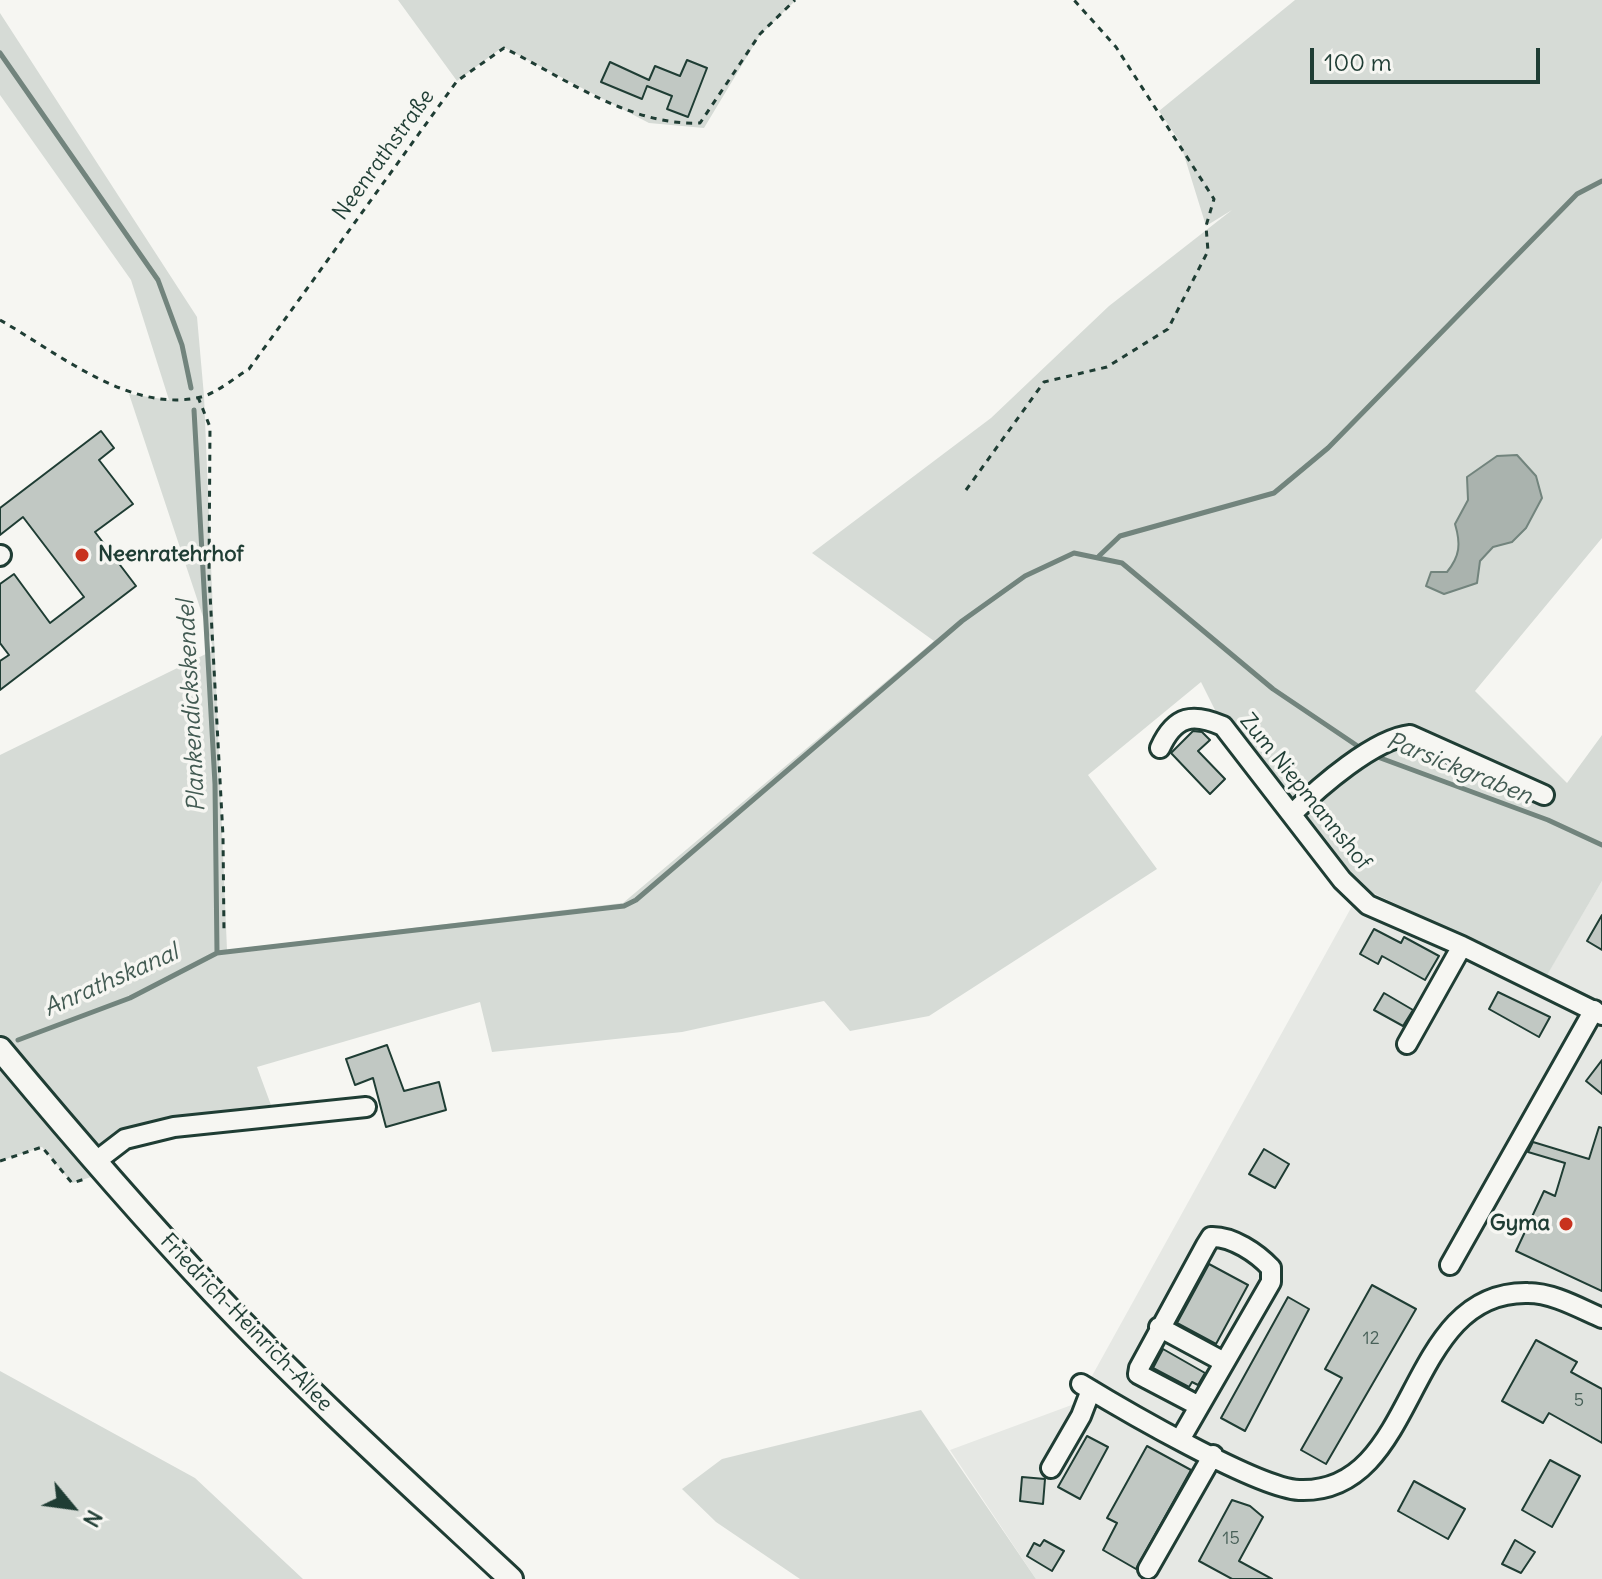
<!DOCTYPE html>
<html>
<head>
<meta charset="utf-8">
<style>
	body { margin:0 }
	#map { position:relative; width:1602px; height:1579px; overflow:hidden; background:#f6f6f2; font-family:Delius,sans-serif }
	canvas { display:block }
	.north { position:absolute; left:32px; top:1467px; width:80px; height:80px; -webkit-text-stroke:6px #f6f6f2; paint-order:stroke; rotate:119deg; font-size:22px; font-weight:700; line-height:32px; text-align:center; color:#1f3d34 }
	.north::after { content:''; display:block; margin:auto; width:28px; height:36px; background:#1f3d34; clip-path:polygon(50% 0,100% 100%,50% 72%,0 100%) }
	.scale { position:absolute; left:1310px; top:48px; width:230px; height:36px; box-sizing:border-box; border:4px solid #1f3d34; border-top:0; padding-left:10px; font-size:24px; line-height:28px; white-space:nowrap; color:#1f3d34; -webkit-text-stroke:6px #f6f6f2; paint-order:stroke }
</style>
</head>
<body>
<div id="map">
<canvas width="1602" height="1579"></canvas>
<div class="north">N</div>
<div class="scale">100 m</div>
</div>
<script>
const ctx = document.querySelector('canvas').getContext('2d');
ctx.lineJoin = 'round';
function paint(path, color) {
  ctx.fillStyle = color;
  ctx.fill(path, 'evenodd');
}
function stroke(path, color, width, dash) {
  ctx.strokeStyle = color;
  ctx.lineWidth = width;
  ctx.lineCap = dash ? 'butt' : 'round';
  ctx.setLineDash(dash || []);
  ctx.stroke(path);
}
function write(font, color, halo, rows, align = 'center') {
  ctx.font = font + ' Delius,sans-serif';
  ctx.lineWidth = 7;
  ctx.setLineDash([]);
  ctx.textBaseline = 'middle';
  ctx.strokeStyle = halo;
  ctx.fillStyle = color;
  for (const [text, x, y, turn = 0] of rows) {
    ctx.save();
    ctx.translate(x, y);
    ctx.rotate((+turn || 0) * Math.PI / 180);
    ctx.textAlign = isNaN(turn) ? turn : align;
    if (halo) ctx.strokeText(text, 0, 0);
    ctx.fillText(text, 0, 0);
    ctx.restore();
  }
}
const built = new Path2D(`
	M 1602,881 L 1602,1579 L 1036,1579 L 950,1450 L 1077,1403 L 1362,888 L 1456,932 L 1543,981 Z`);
const green = new Path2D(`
	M 398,0 L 796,0 L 760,35 L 704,128 L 649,123 L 503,47 L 457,81 Z
	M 1295,0 L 1602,0 L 1602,538 L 1475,691 L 1567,783 L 1602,735 L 1602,881 L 1543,982 L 1456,932 L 1362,888 L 1275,793 L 1223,726 L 1201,682 L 1088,775 L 1157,869 L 929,1016 L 850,1031 L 824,1001 L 682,1032 L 492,1052 L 480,1002 L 257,1067 L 275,1116 L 174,1127 L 95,1162 L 104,1173 L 72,1183 L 42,1147 L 0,1161 L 0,755 L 214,650 L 129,394 L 169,400 L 131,280 L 0,95 L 0,13 L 197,317 L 204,396 L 227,950 L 623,903 L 934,641 L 812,553 L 991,418 L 1109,306 L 1232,210 L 1206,226 L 1180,142 L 1159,111 Z
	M 0,1371 L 195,1478 L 303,1579 L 0,1579 Z
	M 921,1410 L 1036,1579 L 800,1579 L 716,1522 L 682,1489 L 722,1459 Z`);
const water = new Path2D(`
	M 1517,455 L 1536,476 L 1542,498 L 1526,528 L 1512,542 L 1493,547 L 1480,561 L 1477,583 L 1444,594 L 1426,586 L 1431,572 L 1447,572 C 1460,556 1461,544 1455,524 L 1468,500 L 1467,477 L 1497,456 Z`);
const stream = new Path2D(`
	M 0,53 L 158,280 L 182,345 L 191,388
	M 194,410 L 215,784 L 217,953
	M 1099,556 L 1120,536 L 1274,493 L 1328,448 L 1577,194 L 1602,181
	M 1375,756 L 1548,820 L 1602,845
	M 18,1040 L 130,998 L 217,953 L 624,906 L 636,900 L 962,621 L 1025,576 L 1074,553 L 1122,563 L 1273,689 L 1362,749`);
const building = new Path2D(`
	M 687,60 L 707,68 L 688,117 L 667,109 L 672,96 L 647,86 L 642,99 L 601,82 L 610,62 L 649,80 L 655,66 L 680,76 Z
	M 101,431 L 114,448 L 99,460 L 133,504 L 95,532 L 136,586 L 0,690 L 0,661 L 9,655 L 0,643 L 0,584 L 14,574 L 50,623 L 84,597 L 23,517 L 0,535 L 0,508 Z
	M 1193,731 L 1202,732 L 1210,740 L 1198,751 L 1225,779 L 1210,794 L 1171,753 Z
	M 1602,915 L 1602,950 L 1587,941 Z
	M 1374,929 L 1401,943 L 1404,937 L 1439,956 L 1425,980 L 1382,956 L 1378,964 L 1360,954 Z
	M 1498,992 L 1550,1017 L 1539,1037 L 1489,1009 Z
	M 1384,993 L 1413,1010 L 1403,1026 L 1374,1010 Z
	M 387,1045 L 404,1091 L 439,1082 L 446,1110 L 386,1127 L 373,1078 L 355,1085 L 346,1059 Z
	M 1602,1060 L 1602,1094 L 1586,1081 Z
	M 1599,1127 L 1602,1128 L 1602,1291 L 1516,1251 L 1544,1191 L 1555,1196 L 1565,1163 L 1528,1152 L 1533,1142 L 1589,1159 Z
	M 1264,1149 L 1289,1164 L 1275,1188 L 1249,1174 Z
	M 1209,1264 L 1248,1285 L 1216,1344 L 1177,1323 Z
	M 1372,1285 L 1416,1309 L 1326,1464 L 1301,1450 L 1342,1378 L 1325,1369 Z
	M 1288,1297 L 1309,1309 L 1245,1431 L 1221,1418 Z
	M 1536,1340 L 1577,1362 L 1571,1372 L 1602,1389 L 1602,1443 L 1549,1413 L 1543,1423 L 1502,1401 Z
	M 1163,1349 L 1205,1373 L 1198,1385 L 1192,1382 L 1189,1387 L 1153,1368 Z
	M 1087,1436 L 1108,1447 L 1080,1499 L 1058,1487 Z
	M 1147,1446 L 1191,1470 L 1136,1569 L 1103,1550 L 1117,1523 L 1107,1518 Z
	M 1550,1460 L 1580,1476 L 1552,1527 L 1522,1510 Z
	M 1022,1477 L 1045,1479 L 1043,1504 L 1020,1501 Z
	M 1414,1481 L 1465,1509 L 1448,1539 L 1398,1511 Z
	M 1232,1500 L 1250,1506 L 1263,1517 L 1239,1561 L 1272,1579 L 1232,1579 L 1199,1561 Z
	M 1044,1540 L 1064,1551 L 1052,1571 L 1027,1556 L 1034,1543 L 1040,1546 Z
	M 1515,1540 L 1535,1552 L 1521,1573 L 1502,1564 Z`);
const path = new Path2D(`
	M 0,320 C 58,353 131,414 201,397 C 217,393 234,378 249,369 L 457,81 L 504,48 C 565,78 630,126 700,123 L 760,34 L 795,0
	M 198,397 L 210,427 L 209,575 L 223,836 L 224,933
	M 966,490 L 1044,382 L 1107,367 L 1168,329 L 1208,251 L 1206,226 L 1214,199 L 1116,47 L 1074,0
	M 0,1161 L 42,1147 L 72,1183 L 85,1179`);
const minor = new Path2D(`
	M 0,556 L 1,555
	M 1160,748 C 1175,715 1193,713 1223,726 L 1342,880 L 1368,905 L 1462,946
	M 1293,813 C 1319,787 1374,739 1410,735 L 1544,795
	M 1407,1044 L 1462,946 L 1602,1015
	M 95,1162 L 125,1139 L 174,1127 L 366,1107
	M 1450,1265 L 1594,1010
	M 1159,1327 L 1224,1362
	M 1081,1384 C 1122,1409 1257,1488 1299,1490 C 1421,1495 1402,1290 1528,1293 C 1553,1293 1579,1308 1602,1318
	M 1181,1438 L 1271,1282 L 1271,1268 C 1257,1253 1232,1236 1211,1237 L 1206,1245 L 1139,1368 L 1138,1374 L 1199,1406
	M 1051,1468 L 1081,1416 L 1091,1390
	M 1148,1569 L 1213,1455`);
const major = new Path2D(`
	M 0,1049 C 69,1132 139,1213 213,1292 C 307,1392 410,1485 511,1579`);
const markers = [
	[82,555,8,"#c8321e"],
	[1566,1224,8,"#c8321e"]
];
const numberNames = [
	["12",1371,1339],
	["5",1579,1401],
	["15",1231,1539]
];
const streetNames = [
	["Neenrathstraße",384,155,-54],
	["Zum Niepmannshof",1305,792,51],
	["Friedrich-Heinrich-Allee",246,1323,46]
];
const poiNames = [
	["Neenratehrhof",98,555],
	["Gyma",1550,1224,"right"]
];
const waterNames = [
	["Plankendickskendel",192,706,-93],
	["Parsickgraben",1459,769,22],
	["Anrathskanal",111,981,-24]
];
paint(built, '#e6e8e4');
paint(green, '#d6dbd6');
paint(water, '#aab3ae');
stroke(water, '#72847d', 2);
stroke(stream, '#72847d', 5);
paint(building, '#c1c8c3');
stroke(building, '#1f3d34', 2);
stroke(minor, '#1f3d34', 24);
stroke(major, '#1f3d34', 28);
stroke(path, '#1f3d34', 3, [6, 6]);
stroke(minor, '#f6f6f2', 18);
stroke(major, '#f6f6f2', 22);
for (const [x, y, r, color] of markers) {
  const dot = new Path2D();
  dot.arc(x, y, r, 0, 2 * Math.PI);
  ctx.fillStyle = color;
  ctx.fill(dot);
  stroke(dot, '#f6f6f2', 3);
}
write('18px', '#486058', null, numberNames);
write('22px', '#1f3d34', '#f6f6f2', streetNames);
write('bold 22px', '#1f3d34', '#f6f6f2', poiNames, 'left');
write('italic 24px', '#425a52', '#f6f6f2', waterNames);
</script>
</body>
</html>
